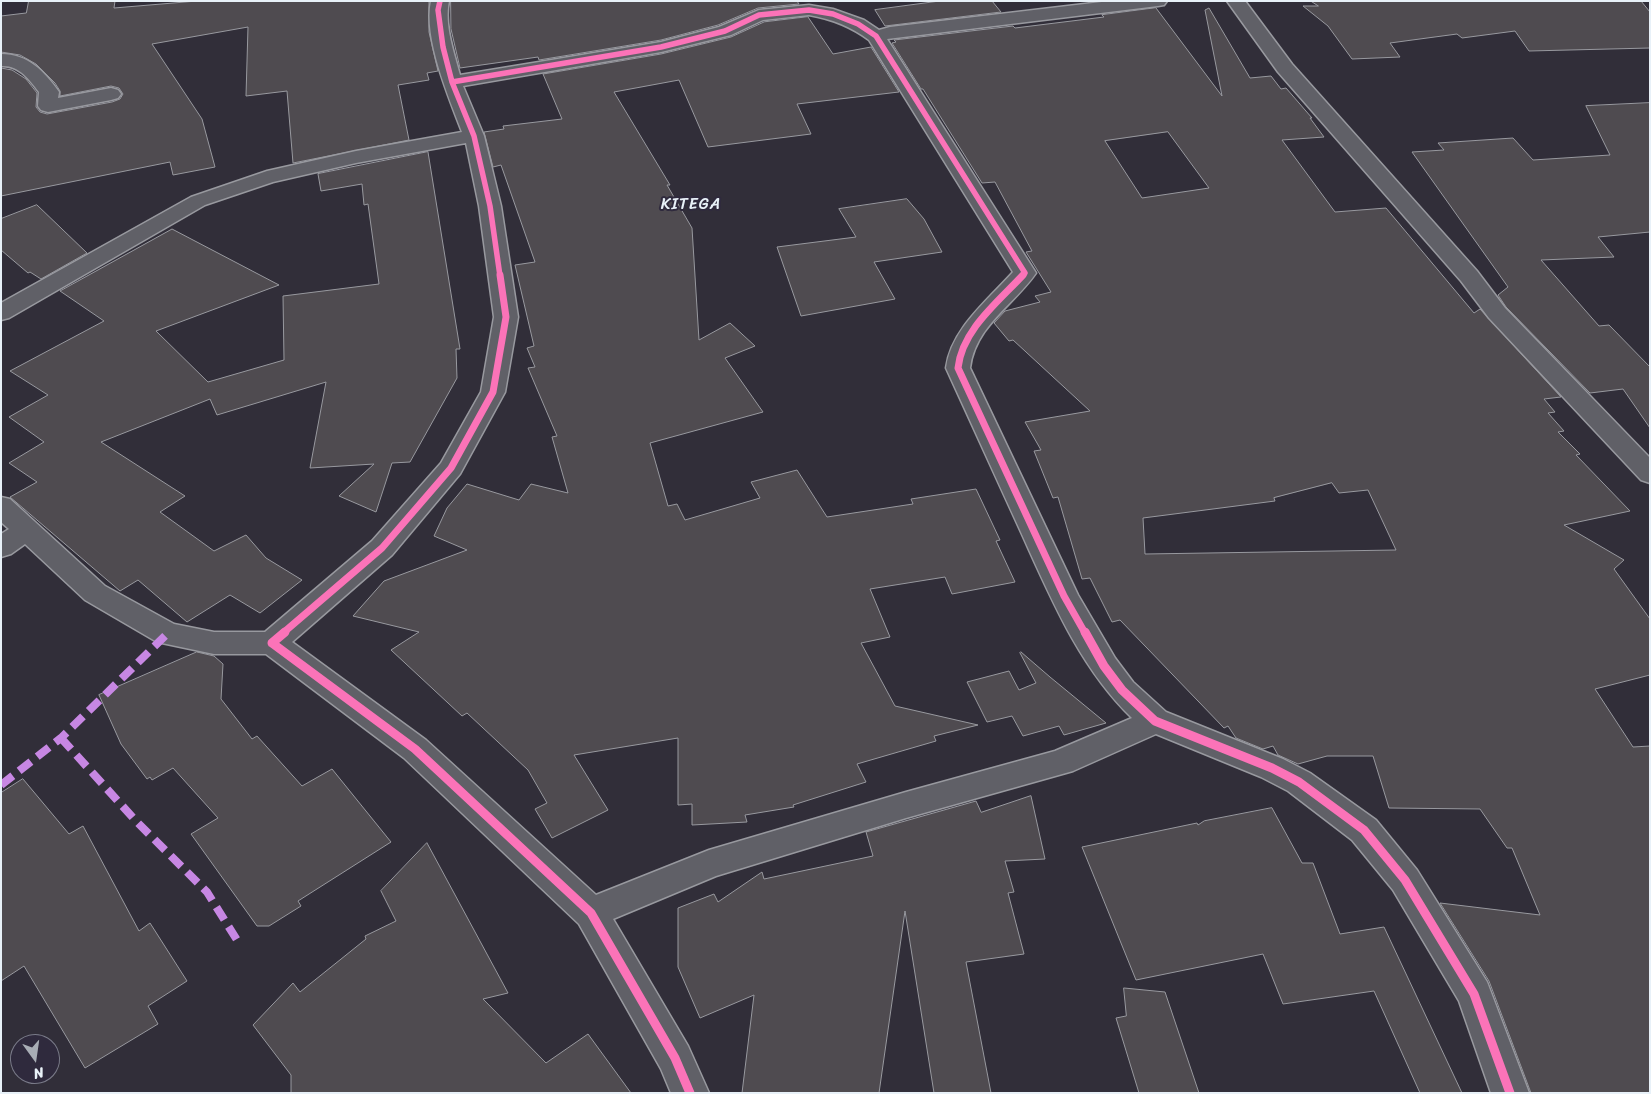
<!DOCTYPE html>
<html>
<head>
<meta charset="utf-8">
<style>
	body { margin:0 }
	#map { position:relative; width:1651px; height:1094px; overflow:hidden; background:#312e39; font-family:Sriracha,sans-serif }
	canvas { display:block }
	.frame { position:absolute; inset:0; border:2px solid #e8f1f8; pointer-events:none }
	.north { position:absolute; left:10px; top:1034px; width:50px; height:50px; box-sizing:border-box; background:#2f2a3d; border:1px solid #797a88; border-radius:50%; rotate:166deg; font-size:14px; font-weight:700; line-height:20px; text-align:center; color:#e8f1f8 }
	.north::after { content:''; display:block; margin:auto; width:18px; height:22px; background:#a8adb5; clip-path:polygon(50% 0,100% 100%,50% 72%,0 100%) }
</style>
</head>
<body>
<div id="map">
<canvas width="1651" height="1094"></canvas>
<div class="frame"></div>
<div class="north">N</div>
</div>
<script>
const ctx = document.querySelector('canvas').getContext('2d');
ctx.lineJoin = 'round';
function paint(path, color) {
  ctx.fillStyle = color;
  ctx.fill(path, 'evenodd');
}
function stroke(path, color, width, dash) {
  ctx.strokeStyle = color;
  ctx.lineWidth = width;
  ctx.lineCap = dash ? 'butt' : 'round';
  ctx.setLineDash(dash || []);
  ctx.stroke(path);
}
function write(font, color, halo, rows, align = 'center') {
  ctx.font = font + ' Sriracha,sans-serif';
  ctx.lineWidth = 4;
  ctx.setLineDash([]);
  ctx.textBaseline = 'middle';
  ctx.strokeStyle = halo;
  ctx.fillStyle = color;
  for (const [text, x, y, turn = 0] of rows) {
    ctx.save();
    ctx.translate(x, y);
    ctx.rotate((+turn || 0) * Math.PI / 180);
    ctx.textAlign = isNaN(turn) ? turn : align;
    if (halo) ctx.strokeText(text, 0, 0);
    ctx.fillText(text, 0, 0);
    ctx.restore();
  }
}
const building = new Path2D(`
	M 29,1 L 115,1 L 114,8 L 197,1 L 429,1 L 429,32 L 438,71 L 427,73 L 429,80 L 398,85 L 409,140 L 293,163 L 287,91 L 246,96 L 248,27 L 152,44 L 202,119 L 215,167 L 173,175 L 170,162 L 1,196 L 1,68 L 12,70 L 26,79 L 37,93 L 36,107 L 40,112 L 47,114 L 112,102 L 120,99 L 123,94 L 119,88 L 111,86 L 60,96 L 60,91 L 55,83 L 36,64 L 20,55 L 1,52 L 1,16 L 26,13 Z
	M 451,1 L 797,1 L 799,4 L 758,8 L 718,25 L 661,40 L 539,60 L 538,57 L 460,68 L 451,29 Z
	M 940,1 L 992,1 L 1001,12 L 885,26 L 875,10 Z
	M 1311,1 L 1641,1 L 1650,12 L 1650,48 L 1529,51 L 1515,31 L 1462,38 L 1457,34 L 1390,43 L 1400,57 L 1352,59 L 1328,26 L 1303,6 L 1318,6 Z
	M 1156,8 L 1222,96 L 1205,10 L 1209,8 L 1250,78 L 1271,76 L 1281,89 L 1286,88 L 1312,118 L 1310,118 L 1324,137 L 1282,140 L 1335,212 L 1386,208 L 1474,313 L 1480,309 L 1561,397 L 1544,399 L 1555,412 L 1548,413 L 1564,431 L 1558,432 L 1580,454 L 1576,455 L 1630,511 L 1564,525 L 1624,560 L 1614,569 L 1650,619 L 1650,675 L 1595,689 L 1633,747 L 1650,746 L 1650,1093 L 1531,1093 L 1489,981 L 1440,903 L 1540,915 L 1512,848 L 1507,848 L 1480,809 L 1389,808 L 1373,756 L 1327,756 L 1298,764 L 1278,755 L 1273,746 L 1263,749 L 1236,738 L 1228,726 L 1224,728 L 1120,620 L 1112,622 L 1090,578 L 1082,579 L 1058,497 L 1053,498 L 1034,451 L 1041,450 L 1025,422 L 1090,411 L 1013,340 L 1009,341 L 994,323 L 1005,311 L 1040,302 L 1035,296 L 1051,292 L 1026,252 L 1032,251 L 995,182 L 982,183 L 923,89 L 921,89 L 892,43 L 896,42 L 894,40 L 1013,26 L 1015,28 L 1104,17 L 1102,15 ZM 1168,132 L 1209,188 L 1142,198 L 1105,141 ZM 1332,483 L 1339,493 L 1368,490 L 1396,550 L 1145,554 L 1143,518 L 1275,501 L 1274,498 Z
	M 808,17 L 833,54 L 871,47 L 899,92 L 797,104 L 811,134 L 708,147 L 679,80 L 614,92 L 670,185 L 667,185 L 692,228 L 699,340 L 730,323 L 755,346 L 725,358 L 763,412 L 650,443 L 668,506 L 677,504 L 685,520 L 760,498 L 751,482 L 797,470 L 827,517 L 913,504 L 911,499 L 976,489 L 1000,540 L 996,541 L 1015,582 L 952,594 L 945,577 L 870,589 L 890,637 L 861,643 L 895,706 L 978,725 L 934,736 L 936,741 L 857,764 L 866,782 L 793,805 L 794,807 L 745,815 L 747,822 L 692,825 L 692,804 L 678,805 L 678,738 L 574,755 L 608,810 L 552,838 L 535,809 L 547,803 L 528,770 L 467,713 L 462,716 L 391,650 L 419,632 L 353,616 L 384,581 L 467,550 L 434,536 L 447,508 L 467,484 L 519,500 L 531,484 L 568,493 L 552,437 L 557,436 L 528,368 L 535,367 L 527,348 L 534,346 L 515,265 L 535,262 L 501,165 L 493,167 L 484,132 L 504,129 L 503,126 L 562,119 L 543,74 L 661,54 L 731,37 L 764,22 Z
	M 1650,103 L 1650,232 L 1598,237 L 1614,257 L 1541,260 L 1599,326 L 1609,325 L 1650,367 L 1650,428 L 1623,389 L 1590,393 L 1506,307 L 1498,295 L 1508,287 L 1412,152 L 1444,150 L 1438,143 L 1513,138 L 1533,160 L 1610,155 L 1586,106 Z
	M 428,152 L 460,349 L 456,349 L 457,378 L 410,462 L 392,463 L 376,512 L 339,496 L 374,464 L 310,468 L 326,382 L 217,415 L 210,399 L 101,442 L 185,496 L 160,512 L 214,551 L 246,535 L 266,558 L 302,580 L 260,613 L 230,595 L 187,622 L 138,580 L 120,591 L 10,497 L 37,482 L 9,463 L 44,442 L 9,417 L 48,395 L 10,371 L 104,321 L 60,291 L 172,229 L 279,285 L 156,331 L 208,382 L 284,360 L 283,296 L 379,284 L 368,204 L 364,205 L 362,184 L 321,191 L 318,174 Z
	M 907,199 L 924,219 L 942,252 L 874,262 L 895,299 L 801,316 L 777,247 L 856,237 L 839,209 Z
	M 37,205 L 87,253 L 41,279 L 30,272 L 28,273 L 1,250 L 1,219 Z
	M 197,652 L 214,656 L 223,664 L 221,699 L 252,739 L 257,736 L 302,786 L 332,769 L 391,842 L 298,901 L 301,906 L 269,926 L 257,926 L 191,834 L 218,818 L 173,768 L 152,780 L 150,777 L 147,779 L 121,744 L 99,695 Z
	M 1021,652 L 1050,677 L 1106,723 L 1064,735 L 1059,726 L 1023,736 L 1012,716 L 987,722 L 967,682 L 1009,671 L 1019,690 L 1036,683 L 1020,653 Z
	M 23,779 L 69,834 L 83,826 L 139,931 L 150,923 L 187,981 L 148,1006 L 158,1024 L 85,1068 L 24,966 L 1,981 L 1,793 Z
	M 1031,796 L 1045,859 L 1005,861 L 1014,892 L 1008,893 L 1024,954 L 966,962 L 991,1093 L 934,1093 L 905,911 L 879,1093 L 742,1093 L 754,995 L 700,1018 L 678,967 L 678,908 L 714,894 L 718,902 L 762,872 L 764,879 L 873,856 L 866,832 L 976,801 L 981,812 Z
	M 1272,808 L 1302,863 L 1313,863 L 1340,934 L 1384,927 L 1462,1093 L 1420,1093 L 1374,991 L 1283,1004 L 1263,954 L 1136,980 L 1082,847 L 1197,823 L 1198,825 L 1204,821 Z
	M 427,843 L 508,993 L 483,999 L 546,1063 L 588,1034 L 631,1093 L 291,1093 L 291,1075 L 253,1025 L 293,983 L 300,992 L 366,939 L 365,936 L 396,921 L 381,891 Z
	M 1124,988 L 1165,992 L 1199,1093 L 1139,1093 L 1116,1018 L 1126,1016 Z`);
const street = new Path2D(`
	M 431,1 L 449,1 C 444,25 454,52 460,75 L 661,42 L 719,27 L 759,10 L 809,5 L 833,9 L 864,20 L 879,30 L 890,27 L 1110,1 L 1167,1 L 1164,5 L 1158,6 L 887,39 L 1036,273 C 1014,305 975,326 970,368 L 1078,595 L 1115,658 L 1133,682 L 1166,712 L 1283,759 L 1310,773 L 1376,820 L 1417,870 L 1487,982 L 1529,1093 L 1491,1093 L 1459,1001 L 1393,890 L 1352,840 L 1288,791 L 1261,777 L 1156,734 L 1073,771 L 906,818 L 716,876 L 613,919 L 688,1046 L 709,1093 L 671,1093 L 661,1069 L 579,924 L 404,758 L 266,654 L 214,654 L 157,642 L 85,600 L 25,544 L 11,554 L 1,557 L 1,534 L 9,529 L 1,522 L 1,497 L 10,499 L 105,586 L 174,624 L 214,632 L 265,632 L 372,541 L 441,463 L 481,392 L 494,317 L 479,206 L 466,143 L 356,163 L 273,182 L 205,205 L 9,318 L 1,320 L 1,303 L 191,197 L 267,171 L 356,151 L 462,132 C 449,98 423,37 431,1 ZM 809,15 C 832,19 850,26 869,40 L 1013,272 C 988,300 951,329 946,368 C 971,422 995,476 1020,530 C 1050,596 1079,667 1132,718 L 1055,751 L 906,792 L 709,850 L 596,895 L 426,740 L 292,642 L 392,555 L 460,474 L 505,392 L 518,317 L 501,206 L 484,136 L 463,86 L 661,52 L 731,35 L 763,20 Z
	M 1227,1 L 1245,1 L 1292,64 L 1477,271 L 1505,308 L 1650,458 L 1650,483 L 1641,480 L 1489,318 L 1461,281 L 1278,72 Z
	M 1,54 C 28,54 44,71 59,92 L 58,98 L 111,88 L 118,90 L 121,94 L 118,98 L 111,100 L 48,112 L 41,110 L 38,106 L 39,92 C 29,79 19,65 1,66 Z`);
const quiet = new Path2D(`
	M 61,738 L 135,820 L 207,892 L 237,940
	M 1,785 L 61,738 L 167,634`);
const cyclewayFar2 = new Path2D(`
	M 440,1 L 438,10 L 443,47 L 452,82 L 474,136 L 490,206 L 500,276
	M 452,82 L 661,47 L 725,31 L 759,15 L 809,10 L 833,14 L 858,24 L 876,36 L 1025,273 L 1022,276`);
const cyclewayFar1 = new Path2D(`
	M 1023,275 C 998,302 962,330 958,368 L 1064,596 L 1085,633
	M 283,633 L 382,548 L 451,468 L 493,392 L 506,317 L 500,275`);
const cycleway = new Path2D(`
	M 285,632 L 272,643 L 415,749 L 591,913 L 675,1058 L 690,1093
	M 1085,632 L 1104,666 L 1122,690 L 1155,721 L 1272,768 L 1299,782 L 1364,830 L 1405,880 L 1474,994 L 1510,1093`);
const farQuarternames = [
	["KITEGA",691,205]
];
paint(building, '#4f4b50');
stroke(building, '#98999f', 1);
stroke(street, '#98999f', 3);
paint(street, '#606067');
stroke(quiet, '#c787e3', 8, [15, 8]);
stroke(cyclewayFar2, '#fb73b8', 5.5);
stroke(cyclewayFar1, '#fb73b8', 7);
stroke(cycleway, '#fb73b8', 9);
ctx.letterSpacing = '1px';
write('16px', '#e8f1f8', '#2f2a3d', farQuarternames);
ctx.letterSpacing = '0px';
</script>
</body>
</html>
